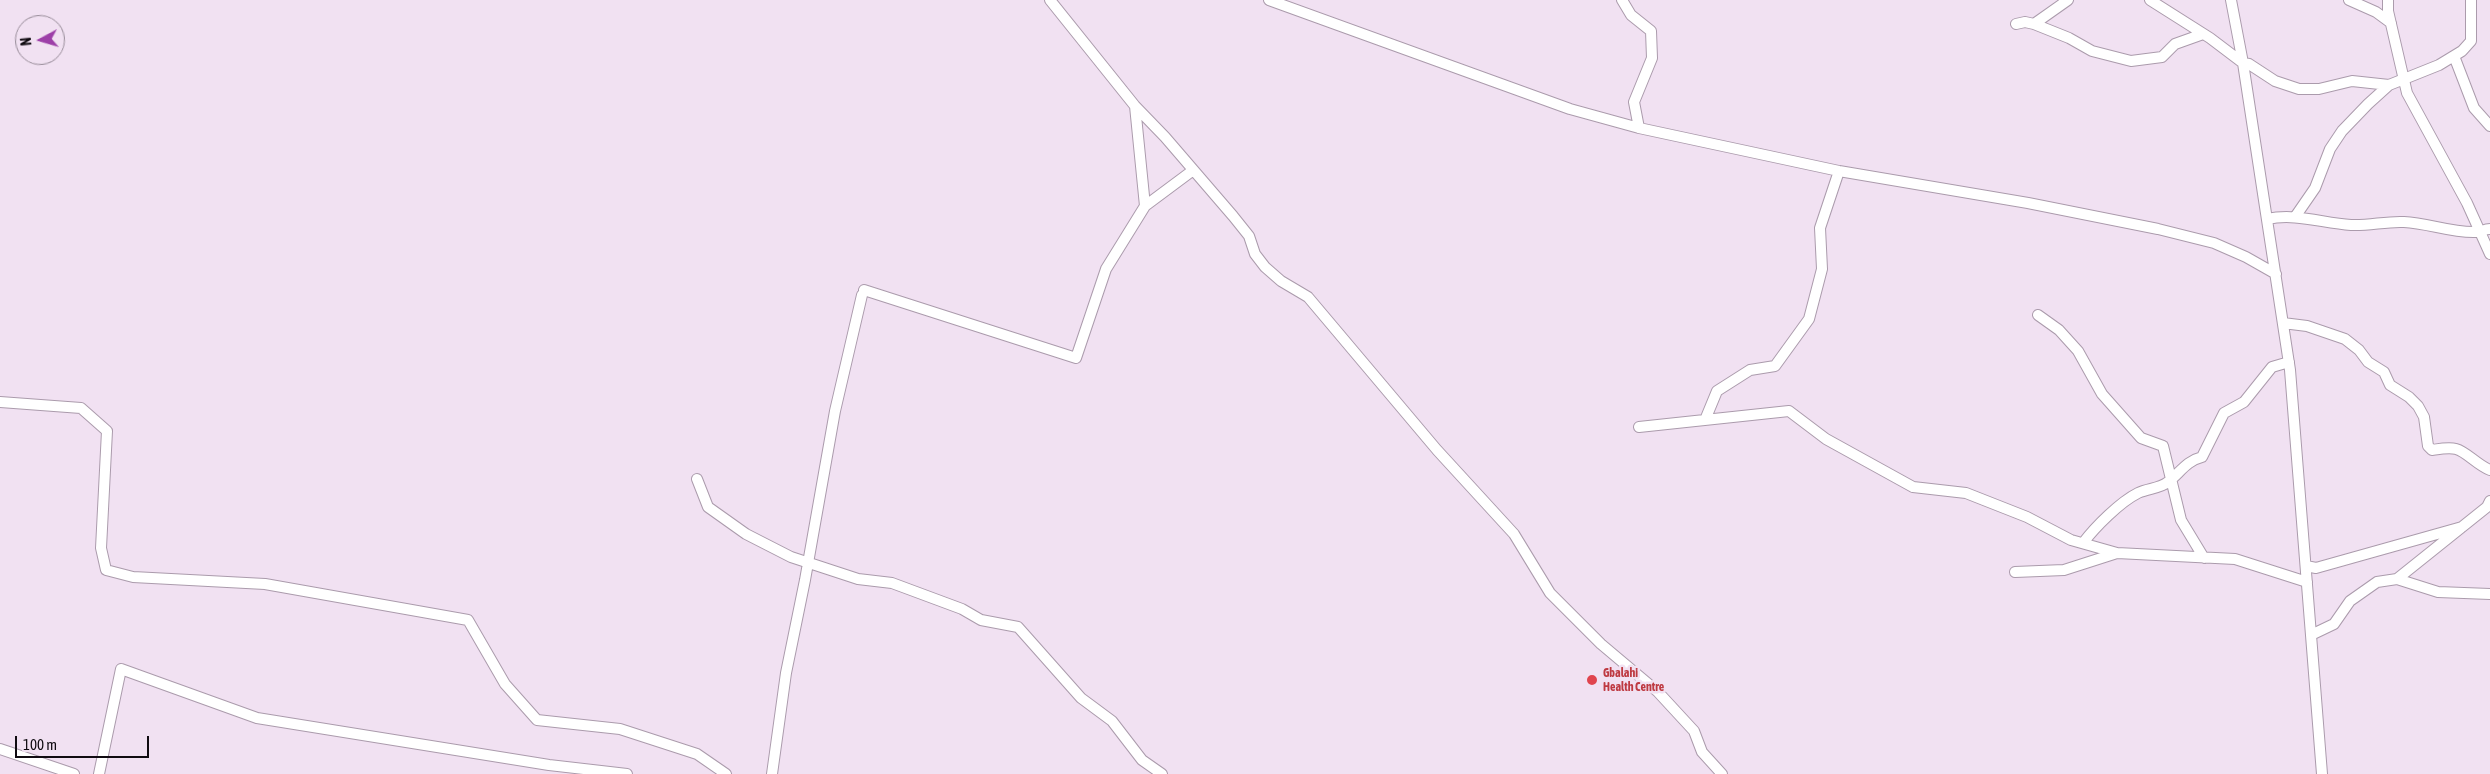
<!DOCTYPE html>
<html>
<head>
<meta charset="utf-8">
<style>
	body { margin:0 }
	#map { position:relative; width:2490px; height:774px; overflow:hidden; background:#f1e1f2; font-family:"Asap Condensed",sans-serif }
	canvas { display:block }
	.north { position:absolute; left:15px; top:15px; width:50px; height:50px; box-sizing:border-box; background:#f1e1f2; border:1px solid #978b98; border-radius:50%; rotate:264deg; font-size:14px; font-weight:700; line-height:20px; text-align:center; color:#100b11 }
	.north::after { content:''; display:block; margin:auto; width:18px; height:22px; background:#9d3fa8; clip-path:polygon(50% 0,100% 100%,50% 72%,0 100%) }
	.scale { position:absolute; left:15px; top:736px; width:134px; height:22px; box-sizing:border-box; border:2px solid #100b11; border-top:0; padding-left:6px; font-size:15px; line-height:18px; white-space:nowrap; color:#100b11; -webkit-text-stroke:4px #f1e1f2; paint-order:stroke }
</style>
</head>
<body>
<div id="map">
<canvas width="2490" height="774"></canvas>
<div class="north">N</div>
<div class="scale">100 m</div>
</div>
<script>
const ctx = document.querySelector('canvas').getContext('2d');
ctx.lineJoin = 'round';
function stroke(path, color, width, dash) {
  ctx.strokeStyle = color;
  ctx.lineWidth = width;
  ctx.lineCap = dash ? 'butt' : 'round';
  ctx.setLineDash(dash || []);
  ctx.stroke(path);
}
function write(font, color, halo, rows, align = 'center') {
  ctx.font = font + ' "Asap Condensed",sans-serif';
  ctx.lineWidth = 5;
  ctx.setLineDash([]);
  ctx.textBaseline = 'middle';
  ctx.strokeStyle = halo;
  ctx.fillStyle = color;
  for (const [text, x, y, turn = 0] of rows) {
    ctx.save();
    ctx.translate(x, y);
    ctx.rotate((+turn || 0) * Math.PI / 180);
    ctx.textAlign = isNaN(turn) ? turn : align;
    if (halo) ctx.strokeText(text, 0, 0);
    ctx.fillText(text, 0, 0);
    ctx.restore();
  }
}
const minor = new Path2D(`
	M 1050,0 L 1135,106 L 1165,137 L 1233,216 L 1249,236 L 1255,254 L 1265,267 L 1281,281 L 1308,297 L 1437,450 L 1514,534 L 1550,593 L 1601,644 L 1658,692 L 1694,731 L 1702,752 L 1722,774
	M 1269,0 L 1570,109 L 1639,128 L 1839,171 L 2028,203 L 2158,229 L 2214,243 L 2246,257 L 2276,274
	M 1622,0 L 1631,15 L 1651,31 L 1652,58 L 1634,102 L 1639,128
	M 2150,0 L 2210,38 L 2243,63 L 2249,64 L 2275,81 L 2299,89 L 2319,89 L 2352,81 L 2389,85
	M 2231,0 L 2243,63 L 2290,370 L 2322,774
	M 2349,0 L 2376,12 L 2391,23
	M 2388,0 L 2388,11 L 2407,93 L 2467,203 L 2490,254
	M 2016,24 L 2025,22 L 2034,24 L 2069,38 L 2092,51 L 2131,61 L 2162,57 L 2175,44 L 2203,34
	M 2034,24 L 2068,0
	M 2454,56 L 2474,108 L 2490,126
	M 1145,206 L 1192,171
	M 2295,217 L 2315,188 L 2330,149 L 2342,131 L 2368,104 L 2389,85 L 2439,65 L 2462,51 L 2471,41 L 2471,0
	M 2267,219 C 2296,213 2322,223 2351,225 C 2369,226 2386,221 2404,222 C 2428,223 2451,233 2476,232 C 2481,232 2484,229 2490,229
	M 864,290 L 1076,358 L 1106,269 L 1145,206 L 1135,106
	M 2038,315 L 2059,330 L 2078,351 L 2102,394 L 2141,438 L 2163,446 L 2181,520 L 2204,558
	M 2283,323 L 2307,326 L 2345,339 L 2359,350 L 2368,362 L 2384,372 L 2390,385 L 2409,397 L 2418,406 L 2424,417 L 2428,446 L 2432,450 C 2439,449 2449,447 2456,449 C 2467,452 2477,465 2490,470
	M 0,402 L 81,408 L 107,431 L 101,548 L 106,570 L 133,577 L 265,584 L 468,620 L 505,684 L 537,720 L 620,729 L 697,754 L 726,774
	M 1705,420 L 1717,391 L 1750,370 L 1775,366 L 1809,319 L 1822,269 L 1820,228 L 1839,171
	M 1639,427 L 1789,411 L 1826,439 L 1913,487 L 1966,493 L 2027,517 L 2071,540 L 2117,553 L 2235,559 L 2307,582
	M 697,479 L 708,507 L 746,534 L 791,557 L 858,579 L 892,583 L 962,609 L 981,620 L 1018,627 L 1081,698 L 1112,721 L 1142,760 L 1162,774
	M 2083,543 C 2095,527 2120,502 2138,493 C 2148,488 2159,489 2168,482 C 2180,473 2186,461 2202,457 L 2224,413 L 2244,402 L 2272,367 L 2289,362
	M 2306,566 L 2316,568 L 2462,527
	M 2015,572 L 2064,570 L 2117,553
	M 2397,579 L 2487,507 L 2490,501
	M 2311,635 L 2334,624 L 2350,601 L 2377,582 L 2397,579 L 2438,592 L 2490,594
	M 0,749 L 74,774
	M 99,774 L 121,669 L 257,718 L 549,765 L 627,774
	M 772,774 L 786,673 L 805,580 L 835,411 L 862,295`);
const markers = [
	[1592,680,6,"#e0444e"]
];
const healthNames = [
	["Gbalahi",1603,673],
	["Health Centre",1603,687]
];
stroke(minor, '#ab9bac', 12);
stroke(minor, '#fff', 10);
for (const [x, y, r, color] of markers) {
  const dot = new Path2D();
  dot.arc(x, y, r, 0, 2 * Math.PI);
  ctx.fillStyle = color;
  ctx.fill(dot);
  stroke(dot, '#f1e1f2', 2);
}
write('bold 12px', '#be3a42', '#f1e1f2', healthNames, 'left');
</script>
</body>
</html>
